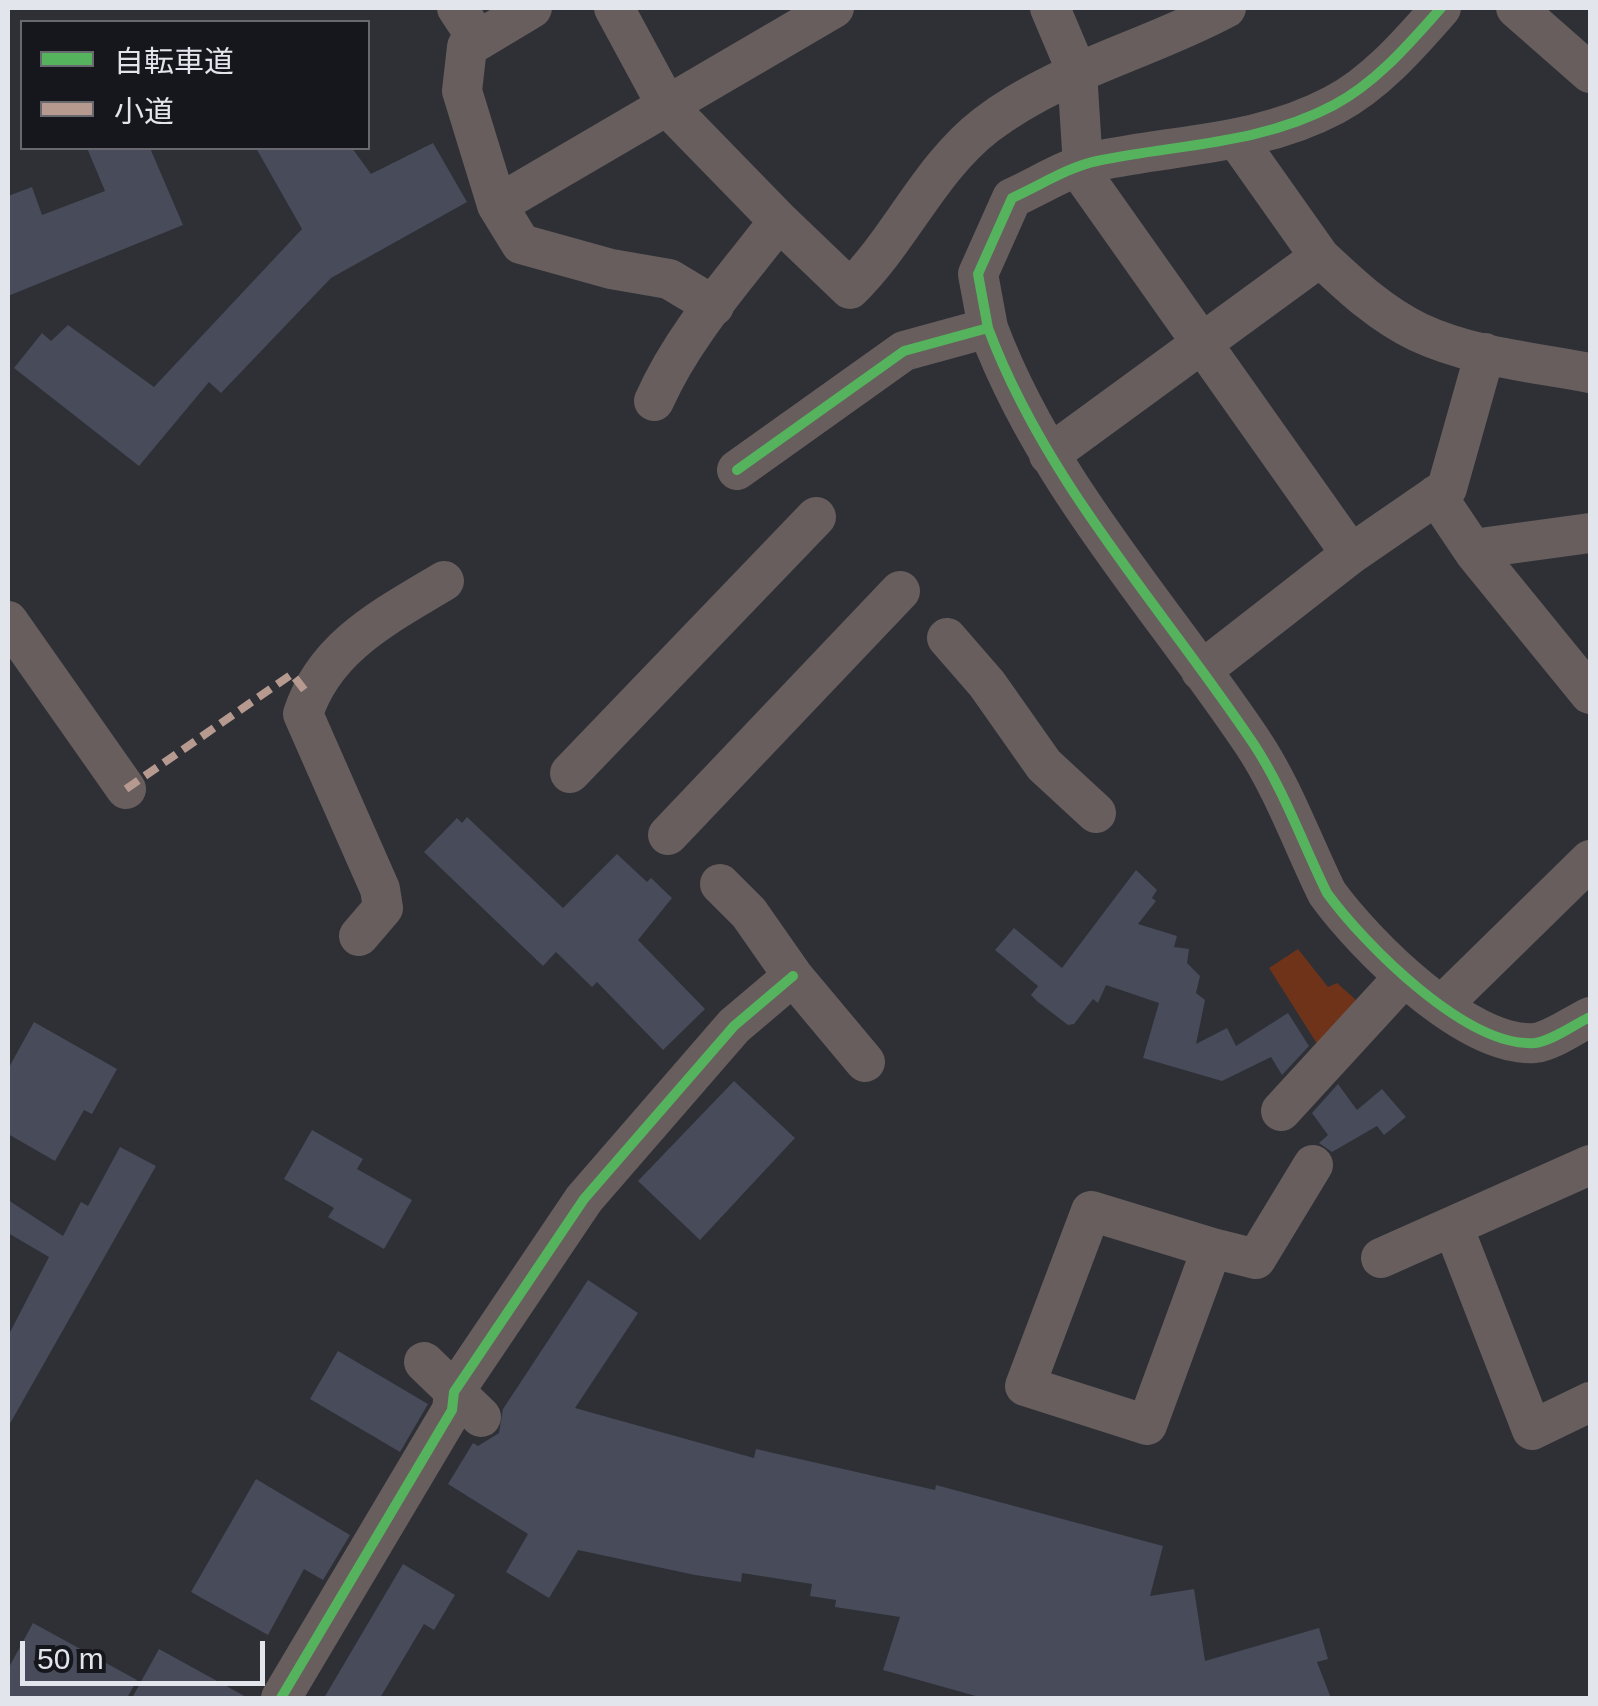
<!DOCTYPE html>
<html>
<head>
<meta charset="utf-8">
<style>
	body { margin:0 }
	#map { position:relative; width:1598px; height:1706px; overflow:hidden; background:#2e3036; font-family:Helvetica,"Noto Sans JP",sans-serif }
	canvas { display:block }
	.frame { position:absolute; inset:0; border:10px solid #e2e5ec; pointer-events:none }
	.legend { position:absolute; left:20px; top:20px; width:350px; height:130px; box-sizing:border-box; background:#15171c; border:2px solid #67696f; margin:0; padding:12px 18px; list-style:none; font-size:30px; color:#e2e5ec }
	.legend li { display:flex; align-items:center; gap:20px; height:50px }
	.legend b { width:50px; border:2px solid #67696f }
	.scale { position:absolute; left:20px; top:1641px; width:245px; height:45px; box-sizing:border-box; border:5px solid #e2e5ec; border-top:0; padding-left:12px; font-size:30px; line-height:35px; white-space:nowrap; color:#e2e5ec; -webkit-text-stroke:8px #15171c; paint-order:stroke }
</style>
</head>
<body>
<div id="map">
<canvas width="1598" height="1706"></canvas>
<div class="frame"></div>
<ul class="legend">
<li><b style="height:12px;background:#56b35d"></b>自転車道</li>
<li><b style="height:12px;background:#b69a8f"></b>小道</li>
</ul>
<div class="scale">50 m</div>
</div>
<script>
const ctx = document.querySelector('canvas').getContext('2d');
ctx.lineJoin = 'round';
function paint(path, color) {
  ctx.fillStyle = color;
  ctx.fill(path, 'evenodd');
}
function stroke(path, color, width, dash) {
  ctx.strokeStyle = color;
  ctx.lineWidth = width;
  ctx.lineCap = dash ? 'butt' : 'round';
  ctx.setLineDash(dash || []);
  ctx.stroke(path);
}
const green = new Path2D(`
	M 1298,949 L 1328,987 L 1337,983 L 1356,1000 L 1321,1050 L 1269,968 Z`);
const building = new Path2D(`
	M 433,143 L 467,202 L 331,278 L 221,393 L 209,382 L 139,466 L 14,368 L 42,333 L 51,341 L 68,325 L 154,387 L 302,229 L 256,148 L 352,148 L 371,174 Z
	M 87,148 L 150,148 L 183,225 L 8,296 L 8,196 L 32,187 L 42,215 L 105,191 Z
	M 467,817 L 563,908 L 617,854 L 647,882 L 651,878 L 672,898 L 638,940 L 705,1009 L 663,1050 L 597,982 L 592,987 L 556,952 L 543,966 L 424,852 L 457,818 L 462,823 Z
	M 1136,870 L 1157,890 L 1152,898 L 1156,901 L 1138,924 L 1177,936 L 1174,947 L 1189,949 L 1187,963 L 1200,976 L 1196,993 L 1205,1000 L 1196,1044 L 1227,1028 L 1236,1046 L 1288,1013 L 1309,1046 L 1282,1075 L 1271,1057 L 1222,1081 L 1143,1058 L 1159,1003 L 1106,985 L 1098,1003 L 1093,999 L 1074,1024 L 1068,1025 L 1038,1002 L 1031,995 L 1038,986 L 995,950 L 1014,928 L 1062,968 Z
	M 34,1022 L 117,1069 L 92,1114 L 84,1110 L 55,1161 L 8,1134 L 8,1069 Z
	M 734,1081 L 795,1138 L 700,1240 L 638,1181 Z
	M 1338,1084 L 1357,1110 L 1382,1089 L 1406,1117 L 1384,1135 L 1377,1126 L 1332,1152 L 1319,1143 L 1328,1135 L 1312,1113 Z
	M 312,1130 L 363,1159 L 357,1169 L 412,1200 L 384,1249 L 328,1217 L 334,1208 L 284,1179 Z
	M 120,1147 L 156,1166 L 8,1427 L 8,1336 L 49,1257 L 8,1233 L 8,1200 L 63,1236 L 81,1202 L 88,1206 Z
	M 588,1280 L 638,1313 L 575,1408 L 754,1458 L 756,1449 L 935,1490 L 936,1485 L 1163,1546 L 1150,1596 L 1194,1589 L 1205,1661 L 1319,1628 L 1328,1659 L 1317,1662 L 1331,1698 L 983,1698 L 883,1670 L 900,1617 L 835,1607 L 836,1600 L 810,1596 L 812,1584 L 742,1573 L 741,1582 L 695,1575 L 578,1550 L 549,1598 L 506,1572 L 528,1534 L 448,1484 L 473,1443 L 478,1446 L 499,1433 L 503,1409 Z
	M 338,1351 L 428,1404 L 400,1452 L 310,1399 Z
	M 256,1479 L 350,1535 L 323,1580 L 304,1569 L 268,1635 L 191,1592 Z
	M 403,1564 L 455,1595 L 434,1630 L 424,1624 L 380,1698 L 324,1698 Z
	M 33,1623 L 137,1680 L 127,1698 L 8,1698 L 8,1669 Z
	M 159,1649 L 248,1698 L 132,1698 Z`);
const minor = new Path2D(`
	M 457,8 L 478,40
	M 532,8 L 467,47 L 462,91 L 497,205 L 521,244 L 611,269 L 669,279 L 714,306
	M 614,8 L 667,106 L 779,221
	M 1050,8 L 1077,72 L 1083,166
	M 1516,8 L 1590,73
	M 1238,141 L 1320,257
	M 1078,168 L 1351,554
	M 497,205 L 834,8
	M 988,328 C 1046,483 1162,607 1253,743 C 1283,788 1303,844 1327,893 C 1364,944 1467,1048 1535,1043 C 1552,1041 1575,1024 1590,1017
	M 654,401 C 683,335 735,278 779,221 L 850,289 C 901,239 929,169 986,125 C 1058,70 1148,50 1226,8
	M 1049,455 L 1320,257 C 1350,285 1380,314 1418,332 C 1471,357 1533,362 1590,373
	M 737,470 L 904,351 L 988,328 L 978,274 L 1012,198 C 1039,186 1068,167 1097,161 C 1177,144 1259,145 1334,105 C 1376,83 1410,43 1441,8
	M 1436,495 L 1475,553 L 1590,694
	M 1473,549 L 1590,533
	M 8,621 L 126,789
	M 947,638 L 987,684 L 1044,765 L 1096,813
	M 1201,671 L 1351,554 L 1447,488 L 1485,353
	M 570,773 L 816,517
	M 668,835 L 900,591
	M 720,884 L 749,913 L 793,976 L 865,1062
	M 359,936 L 383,908 L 380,889 L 303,714 C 325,646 386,616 444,581
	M 1443,1004 L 1590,860
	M 1281,1111 L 1404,977
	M 1454,1229 L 1532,1430 L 1590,1402
	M 1212,1248 L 1091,1211 L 1025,1386 L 1147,1425 L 1212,1248 L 1256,1259 L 1313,1165
	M 1381,1258 L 1590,1165
	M 424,1362 L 481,1417
	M 281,1698 L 452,1410 L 454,1392 L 584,1199 L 734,1026 L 793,976`);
const quiet = new Path2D(`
	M 126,789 L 292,674 L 309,696`);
const cycleway = new Path2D(`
	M 988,328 C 1046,483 1162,607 1253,743 C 1283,788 1303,844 1327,893 C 1364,944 1467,1048 1535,1043 C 1552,1041 1575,1024 1590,1017
	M 737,470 L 904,351 L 988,328 L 978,274 L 1012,198 C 1039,186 1068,167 1097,161 C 1177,144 1259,145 1334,105 C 1376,83 1410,43 1441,8
	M 281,1698 L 452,1410 L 454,1392 L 584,1199 L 734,1026 L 793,976`);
paint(green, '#6f3319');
paint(building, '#474b5a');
stroke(minor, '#675e5d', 40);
stroke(quiet, '#b69a8f', 8, [15, 8]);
stroke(cycleway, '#56b35d', 10);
</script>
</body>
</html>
